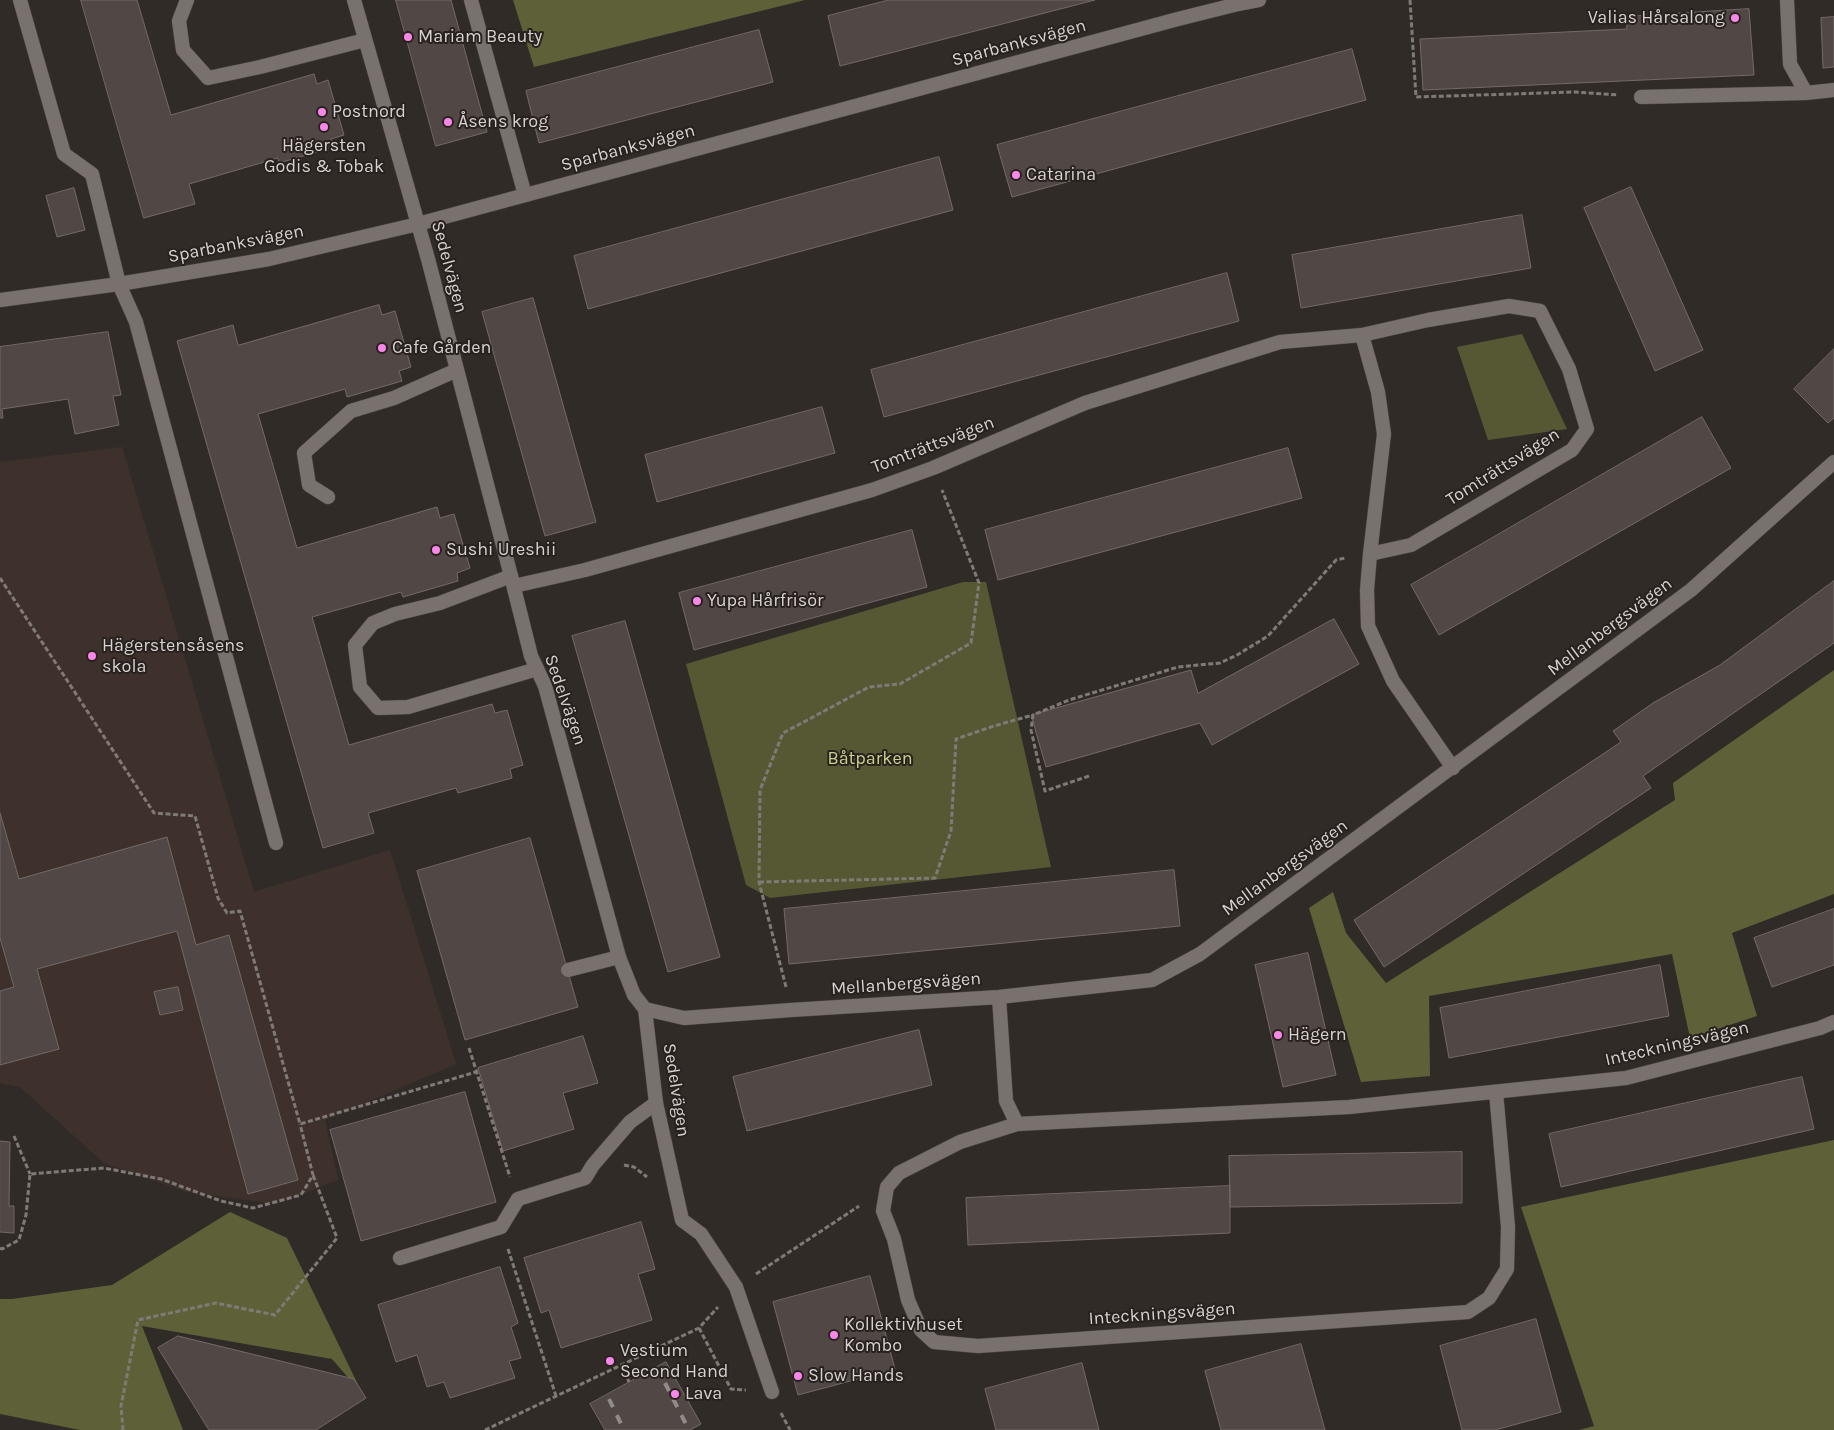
<!DOCTYPE html>
<html>
<head>
<meta charset="utf-8">
<style>
	body { margin:0 }
	canvas { display:block; background:#312b27 }
</style>
</head>
<body>
<canvas width="1834" height="1430"></canvas>
<script>
const ctx = document.querySelector('canvas').getContext('2d');
ctx.lineJoin = 'round';
function paint(path, color) {
  ctx.fillStyle = color;
  ctx.fill(path, 'evenodd');
}
function stroke(path, color, width, dash) {
  ctx.strokeStyle = color;
  ctx.lineWidth = width;
  ctx.lineCap = dash ? 'butt' : 'round';
  ctx.setLineDash(dash || []);
  ctx.stroke(path);
}
function write(font, color, halo, rows, align = 'center') {
  ctx.font = font + ' Karla,sans-serif';
  ctx.lineWidth = 4;
  ctx.setLineDash([]);
  ctx.textBaseline = 'middle';
  ctx.strokeStyle = halo;
  ctx.fillStyle = color;
  for (const [text, x, y, turn = 0] of rows) {
    ctx.save();
    ctx.translate(x, y);
    ctx.rotate((+turn || 0) * Math.PI / 180);
    ctx.textAlign = isNaN(turn) ? turn : align;
    if (halo) ctx.strokeText(text, 0, 0);
    ctx.fillText(text, 0, 0);
    ctx.restore();
  }
}
const built = new Path2D(`
	M 122,447 L 254,892 L 390,850 L 456,1064 L 325,1120 L 338,1180 L 277,1204 L 187,1192 L 104,1163 L 20,1087 L 0,1083 L 0,462 Z`);
const green = new Path2D(`
	M 1522,334 L 1567,429 L 1488,440 L 1457,347 Z
	M 963,582 L 986,582 L 1051,867 L 770,898 L 746,885 L 686,664 Z`);
const forest = new Path2D(`
	M 513,0 L 805,0 L 534,67 Z
	M 1834,670 L 1834,894 L 1732,933 L 1757,1016 L 1690,1038 L 1672,954 L 1429,996 L 1430,1076 L 1361,1082 L 1309,908 L 1333,892 L 1346,933 L 1386,983 L 1675,800 L 1673,783 Z
	M 1834,1140 L 1834,1430 L 1579,1430 L 1594,1426 L 1521,1207 Z
	M 230,1212 L 287,1238 L 363,1395 L 332,1359 L 142,1326 L 183,1430 L 80,1430 L 0,1414 L 0,1299 L 12,1299 L 112,1285 Z`);
const building = new Path2D(`
	M 81,0 L 137,0 L 171,115 L 314,74 L 317,84 L 328,80 L 344,135 L 331,139 L 334,147 L 279,163 L 278,158 L 189,184 L 195,204 L 144,218 Z
	M 396,0 L 451,0 L 487,132 L 436,146 Z
	M 889,0 L 1095,0 L 840,66 L 828,16 Z
	M 1749,9 L 1754,75 L 1423,90 L 1420,39 L 1627,29 L 1626,17 Z
	M 1834,17 L 1834,67 L 1823,68 L 1821,18 Z
	M 759,30 L 773,82 L 539,143 L 526,91 Z
	M 1352,49 L 1366,100 L 1012,197 L 997,145 Z
	M 939,157 L 953,210 L 588,309 L 574,256 Z
	M 1631,187 L 1703,350 L 1655,371 L 1584,208 Z
	M 74,188 L 85,230 L 57,237 L 46,196 Z
	M 1522,215 L 1531,268 L 1301,308 L 1292,255 Z
	M 1227,273 L 1239,321 L 884,417 L 871,370 Z
	M 533,298 L 596,522 L 545,536 L 482,312 Z
	M 379,305 L 382,315 L 395,311 L 411,367 L 399,371 L 402,381 L 347,397 L 345,389 L 258,414 L 297,548 L 437,507 L 440,518 L 454,514 L 470,568 L 457,573 L 458,581 L 403,597 L 401,592 L 312,617 L 349,745 L 492,704 L 495,713 L 507,710 L 523,765 L 510,769 L 512,778 L 458,793 L 456,788 L 368,813 L 374,833 L 323,848 L 177,341 L 233,325 L 238,345 Z
	M 108,332 L 121,395 L 113,396 L 119,425 L 75,434 L 68,399 L 2,409 L 3,418 L 0,418 L 0,347 Z
	M 1834,349 L 1834,418 L 1828,423 L 1794,389 Z
	M 822,407 L 835,453 L 657,502 L 645,455 Z
	M 1702,417 L 1731,468 L 1439,635 L 1411,585 Z
	M 1288,448 L 1302,498 L 998,580 L 985,530 Z
	M 912,530 L 927,587 L 694,650 L 679,593 Z
	M 1834,581 L 1834,643 L 1643,776 L 1651,788 L 1384,967 L 1354,920 L 1621,742 L 1613,731 L 1653,703 L 1720,665 Z
	M 1334,619 L 1359,664 L 1212,745 L 1200,723 L 1046,767 L 1031,715 L 1191,670 L 1198,693 Z
	M 625,621 L 720,957 L 668,972 L 572,636 Z
	M 0,813 L 19,879 L 167,837 L 196,945 L 229,935 L 298,1180 L 248,1194 L 177,931 L 37,969 L 59,1049 L 0,1065 L 0,991 L 14,987 L 0,938 Z
	M 530,838 L 578,1007 L 465,1040 L 417,871 Z
	M 1174,870 L 1180,926 L 789,964 L 784,909 Z
	M 1834,909 L 1834,965 L 1772,987 L 1754,938 Z
	M 1308,953 L 1336,1075 L 1283,1087 L 1255,965 Z
	M 1660,965 L 1669,1016 L 1449,1058 L 1440,1008 Z
	M 178,987 L 183,1010 L 160,1015 L 154,992 Z
	M 919,1030 L 932,1085 L 747,1131 L 733,1077 Z
	M 583,1036 L 598,1083 L 563,1093 L 574,1129 L 503,1151 L 478,1068 Z
	M 1802,1077 L 1814,1129 L 1561,1187 L 1549,1134 Z
	M 465,1092 L 496,1202 L 361,1241 L 330,1130 Z
	M 0,1141 L 10,1142 L 9,1206 L 14,1206 L 14,1233 L 0,1232 Z
	M 1462,1152 L 1462,1203 L 1230,1207 L 1229,1156 Z
	M 1230,1186 L 1230,1233 L 968,1245 L 966,1198 Z
	M 641,1222 L 655,1269 L 638,1274 L 652,1320 L 561,1348 L 549,1310 L 541,1313 L 524,1258 Z
	M 500,1267 L 518,1323 L 511,1327 L 521,1358 L 509,1361 L 515,1378 L 450,1398 L 444,1382 L 427,1387 L 417,1355 L 396,1362 L 378,1305 Z
	M 870,1276 L 895,1369 L 798,1395 L 773,1302 Z
	M 1536,1319 L 1561,1412 L 1495,1430 L 1462,1430 L 1440,1346 Z
	M 178,1336 L 354,1379 L 366,1398 L 316,1430 L 209,1430 L 158,1348 Z
	M 1301,1344 L 1325,1430 L 1221,1430 L 1205,1371 Z
	M 666,1362 L 701,1424 L 690,1430 L 605,1430 L 590,1404 Z
	M 1082,1363 L 1099,1430 L 996,1430 L 985,1389 Z`);
const path = new Path2D(`
	M 1410,0 L 1416,97 L 1575,92 L 1618,95
	M 0,578 L 154,813 L 195,816 L 218,898 L 227,913 L 240,911 L 300,1124 L 476,1072
	M 1089,776 L 1045,791 L 1031,730 L 1033,715 L 1069,700 L 1178,667 L 1220,663 L 1237,655 L 1268,636 L 1336,560 L 1345,558
	M 759,882 L 935,878 L 951,831 L 956,739 L 994,726 L 1033,715
	M 786,987 L 759,882 L 760,790 L 783,733 L 869,687 L 900,684 L 971,643 L 979,583 L 942,490
	M 469,1048 L 510,1177
	M 14,1136 L 30,1174
	M 624,1165 L 634,1167 L 647,1177
	M 0,1248 L 2,1249 L 19,1240 L 26,1215 L 30,1174 L 104,1168 L 161,1179 L 221,1201 L 253,1208 L 301,1195 L 313,1175 L 300,1124
	M 508,1249 L 556,1396
	M 756,1274 L 859,1206
	M 699,1328 L 731,1389 L 746,1390
	M 622,1365 L 629,1382
	M 781,1413 L 790,1430
	M 123,1430 L 121,1406 L 138,1320 L 216,1303 L 275,1315 L 337,1238 L 313,1175
	M 485,1430 L 699,1328 L 718,1307`);
const service = new Path2D(`
	M 20,0 L 64,154 L 92,174 L 119,284 L 136,322 L 276,843
	M 187,0 L 179,21 L 183,50 L 208,78 L 260,67 L 365,40
	M 471,0 L 525,195
	M 1787,0 L 1790,64 L 1806,93
	M 1641,97 L 1806,93 L 1834,90
	M 328,497 L 309,485 L 304,453 L 351,411 L 394,398 L 457,370
	M 511,576 L 440,603 L 395,614 L 373,623 L 355,645 L 360,687 L 378,708 L 408,707 L 537,669
	M 568,970 L 619,957
	M 400,1258 L 501,1227 L 518,1199 L 585,1178 L 593,1165 L 630,1122 L 656,1103`);
const minor = new Path2D(`
	M 354,0 L 428,259 L 511,576 L 531,656 L 545,686 L 619,957 L 634,995 L 645,1009 L 656,1103 L 682,1220 L 701,1234 L 736,1287 L 772,1392
	M 1362,335 L 1378,392 L 1384,434 L 1370,554 L 1367,590 L 1368,626 L 1393,681 L 1453,768
	M 514,586 L 585,570 L 872,490 L 933,468 L 1085,403 L 1280,342 L 1362,335 L 1428,320 L 1509,306 L 1540,311 L 1569,369 L 1587,429 L 1572,450 L 1411,545 L 1370,554
	M 999,997 L 1006,1101 L 1017,1124 L 1349,1107 L 1626,1078 L 1820,1028 L 1834,1022
	M 645,1009 L 684,1018 L 791,1010 L 999,997 L 1152,980 L 1200,954 L 1691,590 L 1834,462
	M 1017,1124 L 960,1142 L 899,1173 L 887,1187 L 883,1211 L 894,1239 L 908,1300 L 921,1330 L 934,1342 L 978,1346 L 1468,1312 L 1489,1298 L 1507,1269 L 1508,1227 L 1496,1092`);
const tertiary = new Path2D(`
	M 0,300 L 119,284 L 269,259 L 418,224 L 1178,19 L 1238,4 L 1259,0`);
const rail = new Path2D(`
	M 665,1383 L 689,1430
	M 609,1399 L 624,1430`);
const markers = [
	[1735,18,5,"#f987e9"],
	[408,37,5,"#f987e9"],
	[322,112,5,"#f987e9"],
	[448,122,5,"#f987e9"],
	[324,127,5,"#f987e9"],
	[1016,175,5,"#f987e9"],
	[382,348,5,"#f987e9"],
	[436,550,5,"#f987e9"],
	[697,601,5,"#f987e9"],
	[92,656,5,"#f987e9"],
	[1278,1035,5,"#f987e9"],
	[834,1335,5,"#f987e9"],
	[610,1361,5,"#f987e9"],
	[798,1376,5,"#f987e9"],
	[675,1394,5,"#f987e9"]
];
const poiNames = [
	["Valias Hårsalong",1725,18,"right"],
	["Mariam Beauty",418,37],
	["Postnord",332,112],
	["Åsens krog",458,122],
	["Hägersten",324,146,"center"],
	["Godis & Tobak",324,167,"center"],
	["Catarina",1026,175],
	["Cafe Gården",392,348],
	["Sushi Ureshii",446,550],
	["Yupa Hårfrisör",707,601],
	["Hägerstensåsens",102,646],
	["skola",102,667],
	["Hägern",1288,1035],
	["Kollektivhuset",844,1325],
	["Kombo",844,1346],
	["Vestium",620,1351],
	["Second Hand",620,1372],
	["Slow Hands",808,1376],
	["Lava",685,1394]
];
const streetNames = [
	["Sparbanksvägen",1019,43,-15],
	["Sparbanksvägen",628,148,-15],
	["Sparbanksvägen",236,244,-11],
	["Sedelvägen",449,267,75],
	["Tomträttsvägen",933,445,-21],
	["Tomträttsvägen",1503,467,-32],
	["Mellanbergsvägen",1610,627,-37],
	["Sedelvägen",565,700,71],
	["Mellanbergsvägen",1285,868,-36],
	["Mellanbergsvägen",906,984,-4],
	["Inteckningsvägen",1677,1044,-13],
	["Sedelvägen",676,1090,81],
	["Inteckningsvägen",1162,1314,-4]
];
const parkNames = [
	["Båtparken",870,759]
];
paint(built, '#3e312b');
paint(green, '#555833');
paint(forest, '#5e6138');
paint(building, '#514846');
stroke(building, '#736967', 1);
stroke(service, '#4e4846', 15);
stroke(minor, '#4e4846', 15);
stroke(tertiary, '#4e4846', 15);
stroke(path, '#807a77', 3, [5, 2.5]);
stroke(service, '#79716d', 14);
stroke(minor, '#79716d', 14);
stroke(tertiary, '#79716d', 14);
stroke(rail, '#918c89', 4, [9, 9]);
for (const [x, y, r, color] of markers) {
  const dot = new Path2D();
  dot.arc(x, y, r, 0, 2 * Math.PI);
  ctx.fillStyle = color;
  ctx.fill(dot);
  stroke(dot, '#28211e', 2);
}
write('18px', '#d7d2d0', '#28211e', poiNames, 'left');
write('18px', '#d7d2d0', '#28211e', streetNames);
write('18px', '#cbd18b', '#28211e', parkNames);
</script>
</body>
</html>
